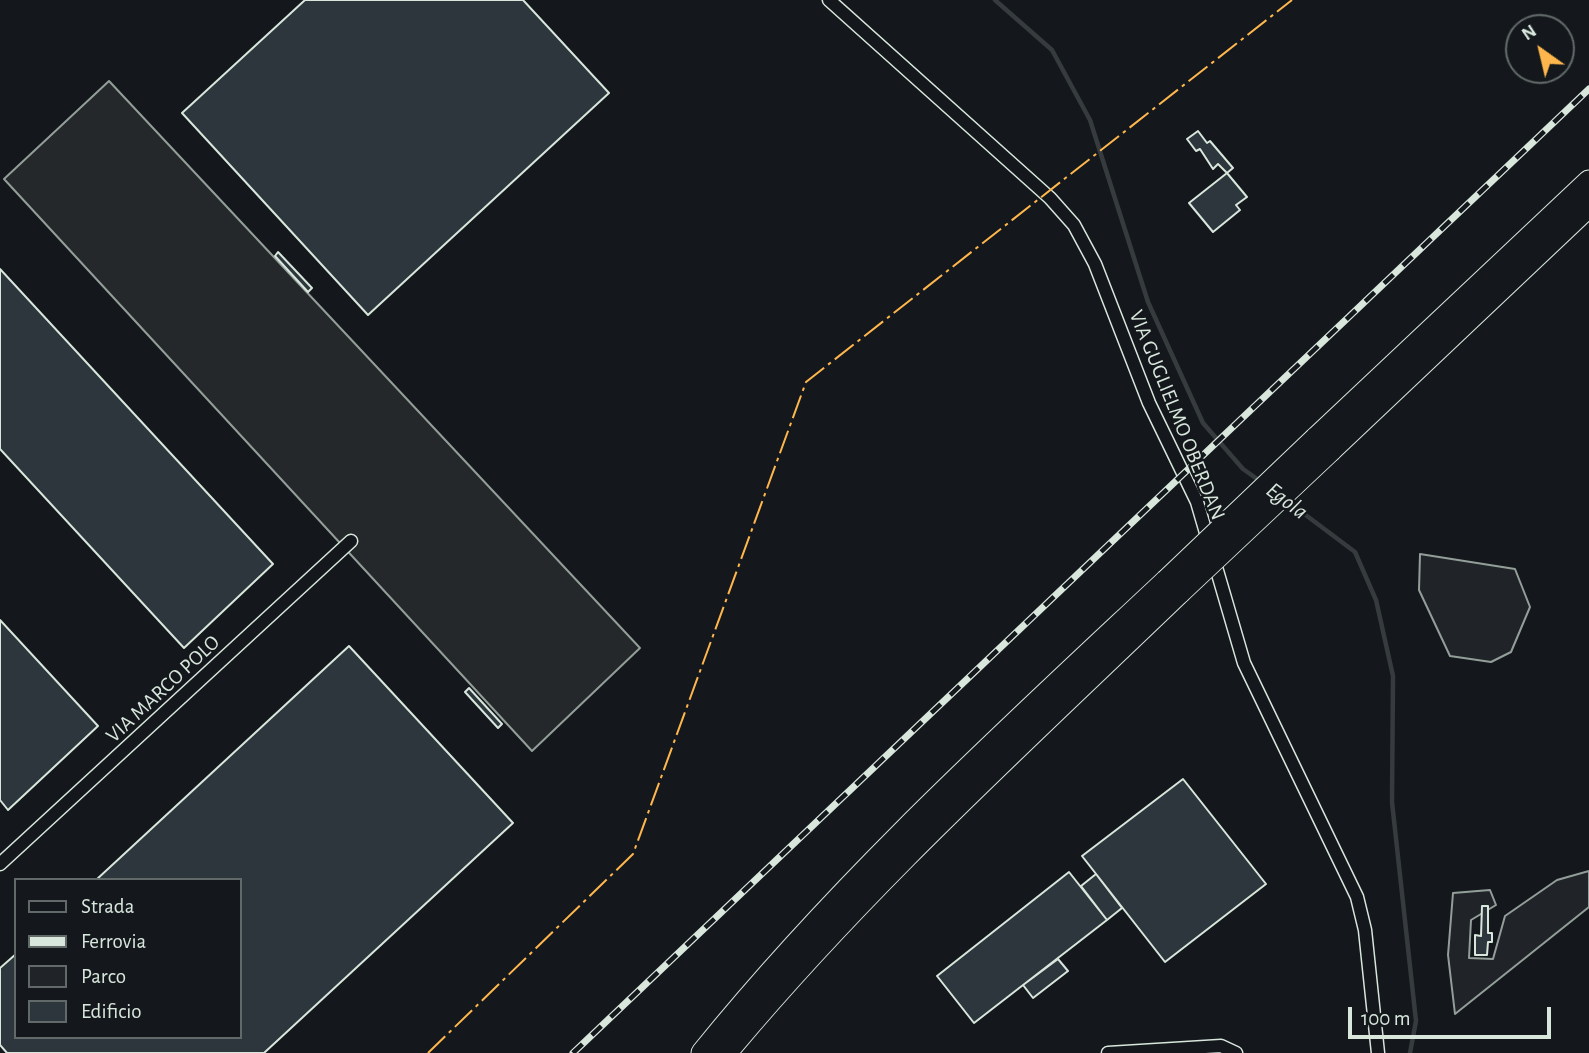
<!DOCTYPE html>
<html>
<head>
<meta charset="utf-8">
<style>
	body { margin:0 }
	#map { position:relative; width:1589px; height:1053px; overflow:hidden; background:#14181c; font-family:"Alegreya Sans",sans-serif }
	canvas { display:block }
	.legend { position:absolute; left:14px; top:878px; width:228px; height:161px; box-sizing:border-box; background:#14181c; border:2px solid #626a69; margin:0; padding:9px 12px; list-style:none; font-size:21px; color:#d8e6dc }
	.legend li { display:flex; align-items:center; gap:14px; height:35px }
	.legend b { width:35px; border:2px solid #626a69 }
	.north { position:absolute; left:1505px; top:14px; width:70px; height:70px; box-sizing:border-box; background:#14181c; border:2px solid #626a69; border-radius:50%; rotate:326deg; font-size:19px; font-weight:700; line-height:28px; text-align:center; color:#d8e6dc }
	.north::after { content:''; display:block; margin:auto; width:24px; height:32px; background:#ffb74d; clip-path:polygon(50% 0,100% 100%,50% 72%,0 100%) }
	.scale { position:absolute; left:1348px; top:1007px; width:203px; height:32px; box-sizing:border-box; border:4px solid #d8e6dc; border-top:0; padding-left:9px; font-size:21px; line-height:24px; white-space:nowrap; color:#d8e6dc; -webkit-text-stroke:5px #14181c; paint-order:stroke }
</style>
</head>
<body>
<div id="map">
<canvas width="1589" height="1053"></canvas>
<ul class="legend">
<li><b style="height:9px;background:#14181c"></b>Strada</li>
<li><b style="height:9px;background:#d8e6dc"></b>Ferrovia</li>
<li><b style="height:19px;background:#202428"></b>Parco</li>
<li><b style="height:19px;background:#2c363c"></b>Edificio</li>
</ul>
<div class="north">N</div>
<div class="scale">100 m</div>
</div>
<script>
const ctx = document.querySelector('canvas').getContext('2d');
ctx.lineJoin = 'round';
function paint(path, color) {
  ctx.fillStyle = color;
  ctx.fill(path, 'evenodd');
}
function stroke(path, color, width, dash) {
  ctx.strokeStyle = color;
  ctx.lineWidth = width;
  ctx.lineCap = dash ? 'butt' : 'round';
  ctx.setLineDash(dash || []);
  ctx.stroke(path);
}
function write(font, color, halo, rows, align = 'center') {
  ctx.font = font + ' "Alegreya Sans",sans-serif';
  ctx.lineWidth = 5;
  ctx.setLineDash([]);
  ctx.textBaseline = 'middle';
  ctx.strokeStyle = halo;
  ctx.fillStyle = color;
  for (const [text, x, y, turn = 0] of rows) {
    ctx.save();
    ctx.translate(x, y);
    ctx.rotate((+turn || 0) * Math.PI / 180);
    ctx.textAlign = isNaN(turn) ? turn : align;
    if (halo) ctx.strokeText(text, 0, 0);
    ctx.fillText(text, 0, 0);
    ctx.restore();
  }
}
const green = new Path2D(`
	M 1420,554 L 1515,569 L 1530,607 L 1511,652 L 1491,662 L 1450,656 L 1419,590 Z
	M 1589,871 L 1589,907 L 1455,1014 L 1448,955 L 1453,893 L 1490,890 L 1496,905 L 1471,920 L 1469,958 L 1493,959 L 1505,916 L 1557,880 Z`);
const parking = new Path2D(`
	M 109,81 L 640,648 L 532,751 L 4,179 Z`);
const stream = new Path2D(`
	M 995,0 L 1052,50 L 1090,120 L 1148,302 L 1203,423 L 1243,469 L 1260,481
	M 1287,501 L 1355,552 L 1376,600 L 1393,676 L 1392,802 L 1416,1021 L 1410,1053`);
const building = new Path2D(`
	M 305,0 L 523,0 L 609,93 L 368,315 L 182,113 Z
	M 1198,131 L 1207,143 L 1210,141 L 1233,168 L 1227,173 L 1218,164 L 1213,169 L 1200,149 L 1196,151 L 1187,139 Z
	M 1227,173 L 1247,197 L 1236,205 L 1240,210 L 1213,232 L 1189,203 Z
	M 278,252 L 312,288 L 308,292 L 275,256 Z
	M 0,269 L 273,564 L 184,648 L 0,449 Z
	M 0,620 L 98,726 L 8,810 L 0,800 Z
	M 349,646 L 513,823 L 264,1053 L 7,1053 L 0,1045 L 0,968 L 16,954 L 16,1037 L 240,1037 L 240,880 L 96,880 Z
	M 469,688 L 502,724 L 498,728 L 465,692 Z
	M 1183,779 L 1266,884 L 1165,962 L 1082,856 Z
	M 1069,872 L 1107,920 L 974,1023 L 937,976 Z
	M 1096,874 L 1122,908 L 1107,920 L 1081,886 Z
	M 1482,906 L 1488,906 L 1488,933 L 1492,933 L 1492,942 L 1488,942 L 1487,955 L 1475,955 L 1475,935 L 1481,936 Z
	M 1058,959 L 1068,971 L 1033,998 L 1023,985 Z`);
const street = new Path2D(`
	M 829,0 L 1050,198 L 1074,225 L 1095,264 L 1149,403 L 1197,502 L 1244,663 L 1357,897 L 1365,930 L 1378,1053
	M 0,864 L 351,541
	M 1108,1053 L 1221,1046 L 1236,1053`);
const highway = new Path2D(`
	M 1316,439 L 1589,182
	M 1330,450 L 1589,205
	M 703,1053 C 842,881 1006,732 1167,581
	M 725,1053 C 864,886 1023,742 1179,592`);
const rail = new Path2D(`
	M 573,1053 L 1589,89`);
const highwayBridge = new Path2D(`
	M 1167,581 L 1316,439
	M 1179,592 L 1330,450`);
const power = new Path2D(`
	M 428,1053 L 633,854 L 806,382 L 1292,0`);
const streetNames = [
	["VIA GUGLIELMO OBERDAN",1177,415,68],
	["VIA MARCO POLO",163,689,-43]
];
const waterNames = [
	["Egola",1287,501,37]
];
paint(green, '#202428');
stroke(green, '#939e99', 2);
paint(parking, '#24282b');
stroke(parking, '#939e99', 2);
stroke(stream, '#363b3e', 4.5);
paint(building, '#2c363c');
stroke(building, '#d8e6dc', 2);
stroke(street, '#d8e6dc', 15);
stroke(highway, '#d8e6dc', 25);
stroke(street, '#14181c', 12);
stroke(highway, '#14181c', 23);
stroke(rail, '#d8e6dc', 7);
stroke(rail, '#14181c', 4.5, [13]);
stroke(highwayBridge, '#d8e6dc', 25, []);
stroke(highwayBridge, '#14181c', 23);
stroke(power, '#ffb74d', 2, [24, 5, 3.5, 5]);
write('21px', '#d8e6dc', '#14181c', streetNames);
write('italic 23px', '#d8e6dc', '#14181c', waterNames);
</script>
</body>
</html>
